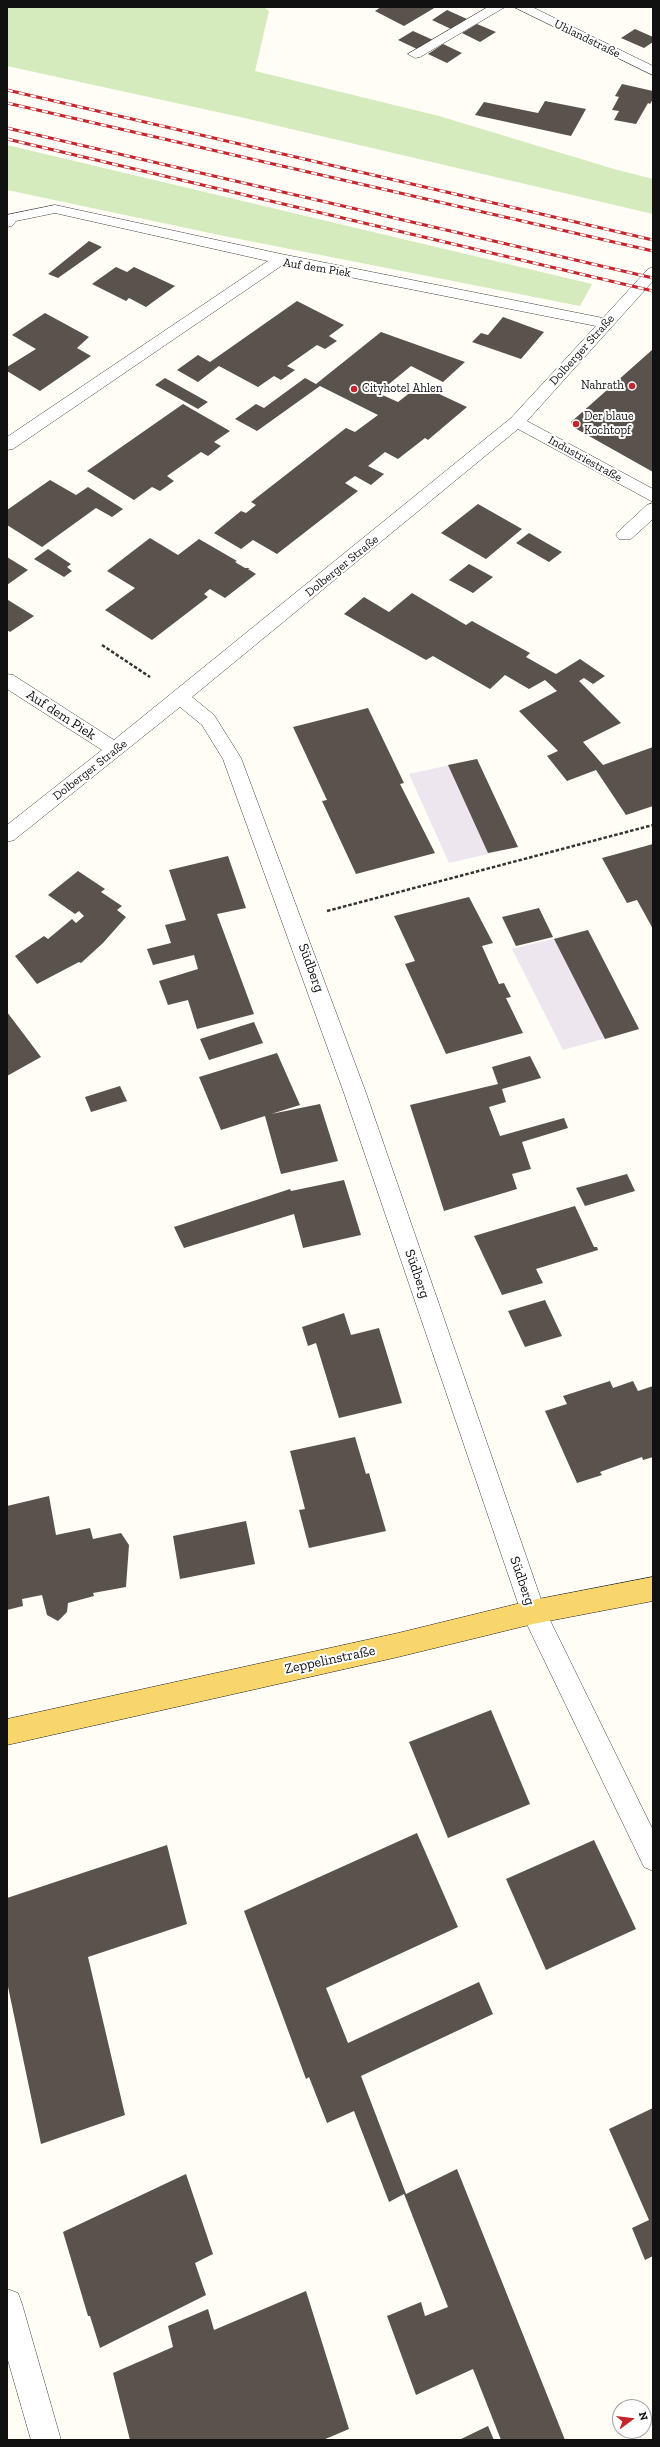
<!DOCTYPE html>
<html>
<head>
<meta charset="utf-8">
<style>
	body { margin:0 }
	#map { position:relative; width:660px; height:2447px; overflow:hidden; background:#fffdf5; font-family:"Zilla Slab",serif }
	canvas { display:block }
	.frame { position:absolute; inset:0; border:8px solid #111; pointer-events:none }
	.north { position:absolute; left:612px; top:2399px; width:40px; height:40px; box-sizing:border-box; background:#fff; border:1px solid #a0a0a0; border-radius:50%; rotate:75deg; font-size:11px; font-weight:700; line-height:16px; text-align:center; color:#111 }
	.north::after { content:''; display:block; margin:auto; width:14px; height:18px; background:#c4262e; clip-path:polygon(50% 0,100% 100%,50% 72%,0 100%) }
</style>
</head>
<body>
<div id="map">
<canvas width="660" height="2447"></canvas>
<div class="frame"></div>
<div class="north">N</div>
</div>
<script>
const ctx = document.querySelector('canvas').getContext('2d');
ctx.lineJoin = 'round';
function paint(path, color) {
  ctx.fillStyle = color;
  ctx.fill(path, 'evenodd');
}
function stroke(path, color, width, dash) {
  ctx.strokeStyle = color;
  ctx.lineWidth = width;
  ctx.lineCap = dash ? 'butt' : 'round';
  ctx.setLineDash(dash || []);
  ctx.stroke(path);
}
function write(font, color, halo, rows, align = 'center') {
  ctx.font = font + ' "Zilla Slab",serif';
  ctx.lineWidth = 4;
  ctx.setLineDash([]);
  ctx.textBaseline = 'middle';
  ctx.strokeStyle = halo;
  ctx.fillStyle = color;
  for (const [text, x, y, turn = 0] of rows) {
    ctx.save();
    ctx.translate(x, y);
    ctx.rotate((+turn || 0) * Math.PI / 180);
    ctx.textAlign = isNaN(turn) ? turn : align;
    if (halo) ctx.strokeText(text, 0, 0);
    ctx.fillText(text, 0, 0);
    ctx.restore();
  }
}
const industrial = new Path2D(`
	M 477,759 L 518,847 L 449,863 L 409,774 Z
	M 588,930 L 639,1029 L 563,1050 L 512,949 Z`);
const green = new Path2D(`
	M 7,7 L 263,7 L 269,11 L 255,71 L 439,116 L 614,169 L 653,179 L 653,214 L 240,117 L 7,66 Z
	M 7,145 L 592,284 L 580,306 L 224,236 L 7,190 Z`);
const building = new Path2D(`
	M 381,7 L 436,7 L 404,26 L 375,11 Z
	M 447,10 L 467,19 L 451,29 L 432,20 Z
	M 477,24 L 496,32 L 480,42 L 462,33 Z
	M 635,29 L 653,37 L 653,42 L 644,48 L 621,38 Z
	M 413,31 L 433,40 L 417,49 L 398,40 Z
	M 443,44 L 462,53 L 447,63 L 428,54 Z
	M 622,84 L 653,91 L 653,99 L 650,104 L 648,103 L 636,124 L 614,120 L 619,111 L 612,110 L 619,97 L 615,96 Z
	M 545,101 L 586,109 L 571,136 L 475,115 L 484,102 L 538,113 Z
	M 89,241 L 102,247 L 58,278 L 48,274 Z
	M 116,267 L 127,272 L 134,267 L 175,286 L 146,307 L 129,298 L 126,301 L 92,284 Z
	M 297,301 L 344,325 L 329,336 L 337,341 L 325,349 L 317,345 L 287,366 L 295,370 L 281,380 L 274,376 L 258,387 L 219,366 L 198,382 L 177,370 L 198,355 L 210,362 Z
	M 45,313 L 89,337 L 77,348 L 91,356 L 40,391 L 7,371 L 7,367 L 36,349 L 12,335 Z
	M 503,317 L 544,332 L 521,359 L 472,342 L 481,333 L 488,335 Z
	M 381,332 L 465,362 L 443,382 L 411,366 L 378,393 L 398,402 L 420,385 L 467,407 L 428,440 L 425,438 L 398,459 L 385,452 L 368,466 L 384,474 L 371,485 L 355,476 L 345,483 L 358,491 L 277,554 L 253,540 L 241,549 L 214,533 L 241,511 L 246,513 L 256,505 L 251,502 L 346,428 L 355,432 L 378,415 L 320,386 L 257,431 L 235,419 L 256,404 L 264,408 L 305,378 L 316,384 Z
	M 652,350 L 653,351 L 653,472 L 573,427 L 571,422 Z
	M 165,378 L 208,402 L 198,409 L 155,385 Z
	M 183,404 L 230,431 L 214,442 L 221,446 L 208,456 L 201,452 L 167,476 L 174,481 L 160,491 L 152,487 L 134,500 L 87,471 Z
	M 50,480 L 76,495 L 88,487 L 123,509 L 112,517 L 96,508 L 42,547 L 7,525 L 7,510 Z
	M 478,504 L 522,529 L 486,559 L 441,533 Z
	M 529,533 L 562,552 L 549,562 L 516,543 Z
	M 150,538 L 178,555 L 199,539 L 237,561 L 235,562 L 245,568 L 250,568 L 248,569 L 256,574 L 225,598 L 210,589 L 204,594 L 208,597 L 152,640 L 105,610 L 135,588 L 107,571 Z
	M 48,549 L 71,564 L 67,567 L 72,571 L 64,577 L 34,559 Z
	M 7,557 L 28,570 L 7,585 Z
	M 469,564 L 493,577 L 473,593 L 449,580 Z
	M 412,593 L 466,625 L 472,621 L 530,653 L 526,657 L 556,674 L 580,659 L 605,676 L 593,684 L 584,678 L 579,681 L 621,723 L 583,742 L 603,765 L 653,747 L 653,806 L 626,815 L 596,770 L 567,781 L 547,756 L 558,751 L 519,711 L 557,691 L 545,680 L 529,689 L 505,675 L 490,689 L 433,656 L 426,660 L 344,614 L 364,597 L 389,612 Z
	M 8,600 L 34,616 L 10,632 L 7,630 Z
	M 368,708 L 404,783 L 400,784 L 435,853 L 356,874 L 322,801 L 327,800 L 293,727 Z
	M 477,759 L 518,847 L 488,853 L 448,765 Z
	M 653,844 L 653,929 L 637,900 L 627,903 L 602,858 Z
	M 228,856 L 246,908 L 217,914 L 254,1014 L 197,1029 L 188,1000 L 168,1005 L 159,981 L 198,969 L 194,955 L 153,965 L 147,949 L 171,943 L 165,925 L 186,920 L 169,870 Z
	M 78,871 L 105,889 L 101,892 L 122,906 L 117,910 L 126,917 L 103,943 L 81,963 L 79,962 L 37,984 L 15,956 L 44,936 L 48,939 L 72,919 L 76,923 L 84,916 L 79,911 L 75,914 L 48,895 Z
	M 469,897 L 493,943 L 482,946 L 499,984 L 504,983 L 511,997 L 506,998 L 523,1033 L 446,1054 L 405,964 L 415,961 L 394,916 Z
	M 539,908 L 553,937 L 516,946 L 502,917 Z
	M 588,930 L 639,1029 L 605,1039 L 554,939 Z
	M 7,1012 L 41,1057 L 7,1076 Z
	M 254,1022 L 263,1043 L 209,1060 L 200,1039 Z
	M 277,1053 L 300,1105 L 271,1114 L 320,1104 L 338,1161 L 281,1174 L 265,1116 L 221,1130 L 199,1077 Z
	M 530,1056 L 541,1078 L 502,1089 L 506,1102 L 489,1107 L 500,1136 L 564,1118 L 568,1128 L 522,1142 L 531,1169 L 512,1174 L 517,1189 L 444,1211 L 410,1105 L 498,1084 L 492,1067 Z
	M 120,1086 L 127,1101 L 91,1112 L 85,1097 Z
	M 627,1174 L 635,1191 L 585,1206 L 576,1188 Z
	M 344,1180 L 361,1235 L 303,1248 L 294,1214 L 184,1248 L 174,1227 L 290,1189 L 291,1191 Z
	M 575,1206 L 594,1247 L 597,1247 L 598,1250 L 536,1269 L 543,1283 L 502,1295 L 474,1236 Z
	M 545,1300 L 562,1336 L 525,1347 L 508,1311 Z
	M 344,1313 L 351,1335 L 379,1328 L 402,1403 L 339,1418 L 316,1343 L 308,1346 L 302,1327 Z
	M 610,1381 L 613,1388 L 633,1381 L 638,1391 L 653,1386 L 653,1457 L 643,1460 L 642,1457 L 622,1464 L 600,1472 L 602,1475 L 577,1483 L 545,1411 L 567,1404 L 563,1396 Z
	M 355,1437 L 366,1474 L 369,1473 L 386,1531 L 309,1548 L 299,1510 L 305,1509 L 290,1451 Z
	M 49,1496 L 56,1535 L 90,1528 L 93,1539 L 121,1533 L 129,1545 L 126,1587 L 93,1593 L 94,1596 L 68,1603 L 67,1612 L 58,1621 L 47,1615 L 42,1595 L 22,1599 L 23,1606 L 7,1610 L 7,1506 Z
	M 246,1521 L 255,1564 L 180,1579 L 173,1536 Z
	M 491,1710 L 530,1804 L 448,1838 L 409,1742 Z
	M 417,1833 L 458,1927 L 326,1988 L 348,2043 L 479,1982 L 493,2014 L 361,2076 L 406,2194 L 457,2169 L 565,2440 L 501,2440 L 473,2369 L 416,2395 L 387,2316 L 421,2302 L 425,2316 L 448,2307 L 404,2194 L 389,2202 L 354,2111 L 327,2123 L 309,2077 L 306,2079 L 244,1911 Z
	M 594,1840 L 636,1929 L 546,1970 L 506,1879 Z
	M 167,1845 L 187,1924 L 88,1957 L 125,2115 L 41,2144 L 7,1982 L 7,1898 Z
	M 653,2108 L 653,2256 L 645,2260 L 632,2228 L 649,2220 L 609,2129 Z
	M 186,2174 L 213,2254 L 195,2263 L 206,2295 L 100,2348 L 90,2316 L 88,2316 L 63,2232 Z
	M 306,2291 L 349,2429 L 323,2440 L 130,2440 L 113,2373 L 173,2347 L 168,2326 L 208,2309 L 214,2330 Z
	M 488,2426 L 494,2440 L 459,2440 Z`);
const path = new Path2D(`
	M 102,645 L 150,677
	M 327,911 L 653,825`);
const minor = new Path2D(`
	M 488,7 L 505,7 L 420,57 L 415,58 L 408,54 Z
	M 514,7 L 532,7 L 653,66 L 653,75 Z
	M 55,205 L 281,254 L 603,318 L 648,269 L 653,267 L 653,281 L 527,421 L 653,489 L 653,502 L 518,429 L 192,697 L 214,715 L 241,758 L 366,1093 L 544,1608 L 653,1830 L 653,1871 L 644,1867 L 521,1612 L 344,1093 L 223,759 L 202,725 L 180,707 L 14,840 L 7,842 L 7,825 L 102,750 L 7,689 L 7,674 L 13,675 L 114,740 L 511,418 L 596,326 L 284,264 L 13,449 L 7,450 L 7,437 L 268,261 L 55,213 L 16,221 L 12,226 L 7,227 L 7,215 Z
	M 653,503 L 653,519 L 631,539 L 619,539 L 616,535 L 619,531 L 647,505 Z
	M 7,2289 L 18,2293 L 22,2304 L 61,2440 L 31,2440 L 7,2357 Z`);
const major = new Path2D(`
	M 653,1577 L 653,1601 L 533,1624 L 398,1657 L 7,1745 L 7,1719 L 398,1633 L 533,1600 Z`);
const rail = new Path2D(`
	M 7,90 L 653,240
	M 7,103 L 653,251
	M 7,128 L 653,278
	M 7,139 L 653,291`);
const markers = [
	[632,386,4,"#c4262e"],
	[354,389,4,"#c4262e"],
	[576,424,4,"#c4262e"]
];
const farStreetnames = [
	["Uhlandstraße",587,39,26],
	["Auf dem Piek",317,268,9],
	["Dolberger Straße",582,350,-48],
	["Industriestraße",585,459,29],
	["Dolberger Straße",342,566,-39],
	["Dolberger Straße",90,770,-38]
];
const farPoinames = [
	["Nahrath",624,386,"right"],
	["Cityhotel Ahlen",362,389],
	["Der blaue",584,417],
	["Kochtopf",584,431]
];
const streetNames = [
	["Auf dem Piek",61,715,33],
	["Südberg",311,968,70],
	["Südberg",417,1274,71],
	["Südberg",522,1581,71],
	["Zeppelinstraße",330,1660,-12]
];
paint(industrial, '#eee6ef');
paint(green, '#d5ebbd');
paint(building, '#5a524d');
stroke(minor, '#444', 1);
stroke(major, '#222', 1);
stroke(path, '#333', 2.5, [3.5, 2]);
paint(minor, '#fff');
paint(major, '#f9d66b');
stroke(rail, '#c4262e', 3);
stroke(rail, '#fff', 2, [6]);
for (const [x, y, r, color] of markers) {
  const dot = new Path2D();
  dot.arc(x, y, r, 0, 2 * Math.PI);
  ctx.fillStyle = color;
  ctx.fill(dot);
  stroke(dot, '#fff', 1.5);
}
write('12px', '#111', '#fff', farStreetnames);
write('12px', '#111', '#fff', farPoinames, 'left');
write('14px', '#111', '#fff', streetNames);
</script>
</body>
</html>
